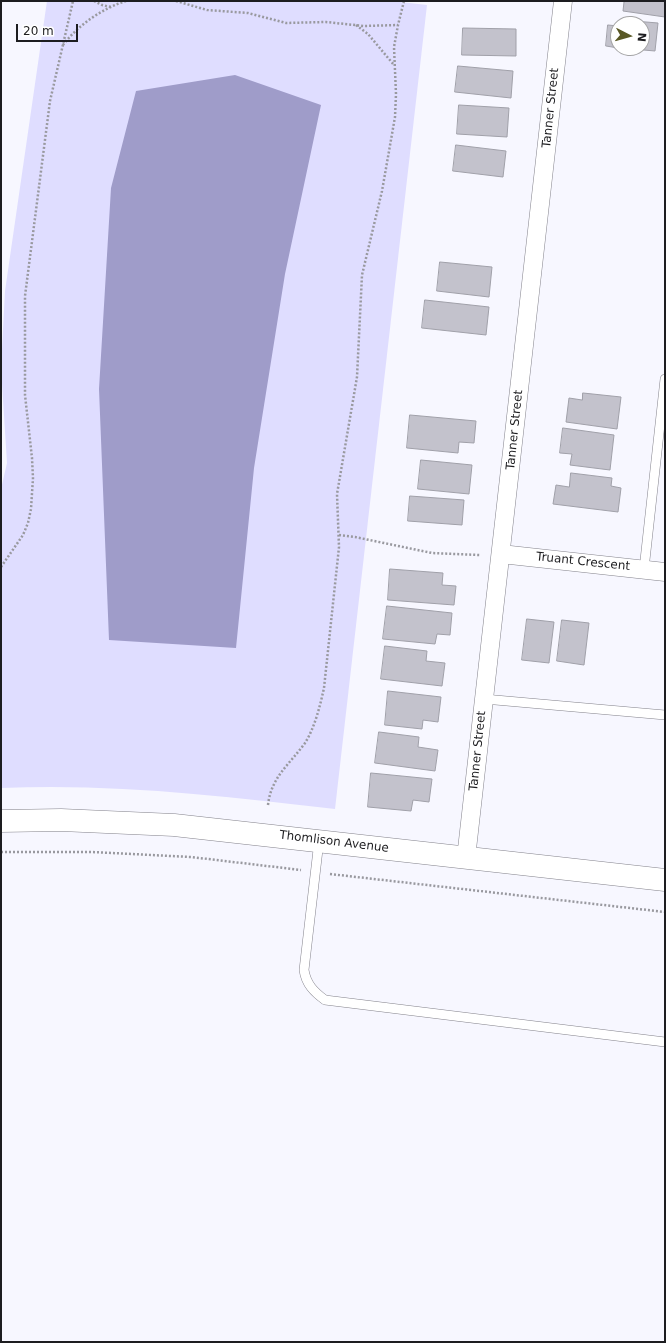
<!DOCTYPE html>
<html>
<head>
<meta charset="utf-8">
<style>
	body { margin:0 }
	#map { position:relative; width:666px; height:1343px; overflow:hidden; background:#f7f7ff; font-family:"DejaVu Sans",sans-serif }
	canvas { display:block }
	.frame { position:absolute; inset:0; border:2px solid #1d1d20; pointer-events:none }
	.north { position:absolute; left:610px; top:16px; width:40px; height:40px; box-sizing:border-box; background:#fff; border:1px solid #a5a5a6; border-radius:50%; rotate:96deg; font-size:11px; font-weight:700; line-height:16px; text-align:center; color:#1d1d20 }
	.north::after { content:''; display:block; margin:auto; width:14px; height:18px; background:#595825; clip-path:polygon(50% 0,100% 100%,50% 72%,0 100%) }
	.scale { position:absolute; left:16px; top:24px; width:62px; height:18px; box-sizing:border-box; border:2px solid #1d1d20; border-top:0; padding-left:5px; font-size:12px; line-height:14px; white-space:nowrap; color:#1d1d20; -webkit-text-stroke:3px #fff; paint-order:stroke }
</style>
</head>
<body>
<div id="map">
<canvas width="666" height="1343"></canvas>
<div class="frame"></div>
<div class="north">N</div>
<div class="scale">20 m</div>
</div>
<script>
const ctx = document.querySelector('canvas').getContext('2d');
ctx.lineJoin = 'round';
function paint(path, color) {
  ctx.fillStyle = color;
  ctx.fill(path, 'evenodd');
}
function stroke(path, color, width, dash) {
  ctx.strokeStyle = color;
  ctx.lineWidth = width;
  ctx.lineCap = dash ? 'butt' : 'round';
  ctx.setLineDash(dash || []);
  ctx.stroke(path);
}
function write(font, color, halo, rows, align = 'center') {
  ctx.font = font + ' "DejaVu Sans",sans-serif';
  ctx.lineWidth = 3;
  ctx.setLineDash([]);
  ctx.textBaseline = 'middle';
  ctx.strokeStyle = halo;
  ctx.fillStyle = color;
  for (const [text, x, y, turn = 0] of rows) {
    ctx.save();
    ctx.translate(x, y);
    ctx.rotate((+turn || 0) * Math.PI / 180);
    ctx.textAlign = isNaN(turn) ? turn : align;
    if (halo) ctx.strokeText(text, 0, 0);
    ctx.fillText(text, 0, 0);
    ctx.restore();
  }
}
const green = new Path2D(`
	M 47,1 L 392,1 L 427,5 L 335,809 C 224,796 113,783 1,788 L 1,489 L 7,463 L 1,368 L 5,291 Z`);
const water = new Path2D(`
	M 235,75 L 321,105 L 285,274 L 254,468 L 236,648 L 109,640 L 99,389 L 111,188 L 136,91 Z`);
const building = new Path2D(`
	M 617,1 L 665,1 L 665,17 L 623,11 L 624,2 Z
	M 622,20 L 658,23 L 655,51 L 621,48 L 642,48 L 642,24 L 622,24 Z
	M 608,25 L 618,26 L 618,48 L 606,46 Z
	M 463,28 L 516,29 L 516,56 L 462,55 Z
	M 458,66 L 513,71 L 511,98 L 455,92 Z
	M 459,105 L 509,108 L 507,137 L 457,134 Z
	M 456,145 L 506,151 L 503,177 L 453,171 Z
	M 440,262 L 492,267 L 489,297 L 437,291 Z
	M 425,300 L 489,307 L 486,335 L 422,328 Z
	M 583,393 L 621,397 L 617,429 L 566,422 L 569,398 L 582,400 Z
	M 410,415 L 476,421 L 474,443 L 459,442 L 458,453 L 407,448 Z
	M 563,428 L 614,435 L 610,470 L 570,465 L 572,454 L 560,453 Z
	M 421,460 L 472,465 L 469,494 L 418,489 Z
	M 571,473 L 612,478 L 611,486 L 621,488 L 618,512 L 553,504 L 556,485 L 569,487 Z
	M 410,496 L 464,500 L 462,525 L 408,521 Z
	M 390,569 L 443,573 L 442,585 L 456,586 L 454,605 L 388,600 Z
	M 387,606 L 452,613 L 450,635 L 437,634 L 435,644 L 383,639 Z
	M 527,619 L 554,622 L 549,663 L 522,660 Z
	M 562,620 L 589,623 L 584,665 L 557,661 Z
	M 385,646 L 427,651 L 426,661 L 445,663 L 442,686 L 381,679 Z
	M 388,691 L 441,697 L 438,722 L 423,720 L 422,729 L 385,725 Z
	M 379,732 L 419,737 L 418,747 L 438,750 L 435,771 L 375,763 Z
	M 371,773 L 432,779 L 429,802 L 413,800 L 411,811 L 368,807 Z`);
const path = new Path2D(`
	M 94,1 L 102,5 L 111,7
	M 176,1 L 207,10 L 248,13 L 286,23 L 326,22 L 364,26 L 398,25
	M 356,25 L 368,34 L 394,65
	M 63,45 C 78,25 103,8 126,1
	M 339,535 L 355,537 L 432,553 L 480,555
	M 1,567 L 23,535 L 28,523 L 31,509 L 33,478 L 32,458 L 25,395 L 25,296 L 50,101 L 73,1
	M 268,805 C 271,777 290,764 305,743 C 315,727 320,706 324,688 L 339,547 L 337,494 L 357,377 L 362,275 L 382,191 L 395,117 L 396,94 L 394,47 L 398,25 L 404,1
	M 1,852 L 92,852 L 191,857 L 301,870
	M 330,874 L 665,912`);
const lane = new Path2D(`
	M 644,569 L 665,379
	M 484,699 L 665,715
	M 319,841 L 304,970 C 306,984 314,992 325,1000 L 665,1042`);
const street = new Path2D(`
	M 501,554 L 665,572
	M 466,858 L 563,1`);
const secondary = new Path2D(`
	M 1,821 L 61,820 L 174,825 L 665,880`);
const streetNames = [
	["Tanner Street",551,108,-84],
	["Tanner Street",515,430,-84],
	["Truant Crescent",583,562,6],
	["Tanner Street",478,751,-84],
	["Thomlison Avenue",334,842,7]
];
paint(green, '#dfddff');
paint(water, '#9f9cc9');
paint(building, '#c3c2cc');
stroke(building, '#a0a0a9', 1);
stroke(lane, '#83828b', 10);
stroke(street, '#83828b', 19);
stroke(secondary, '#83828b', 23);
stroke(path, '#99999f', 2.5, [2, 2]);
stroke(lane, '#fff', 9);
stroke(street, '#fff', 18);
stroke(secondary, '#fff', 22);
write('12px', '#1d1d20', '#fff', streetNames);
</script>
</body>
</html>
